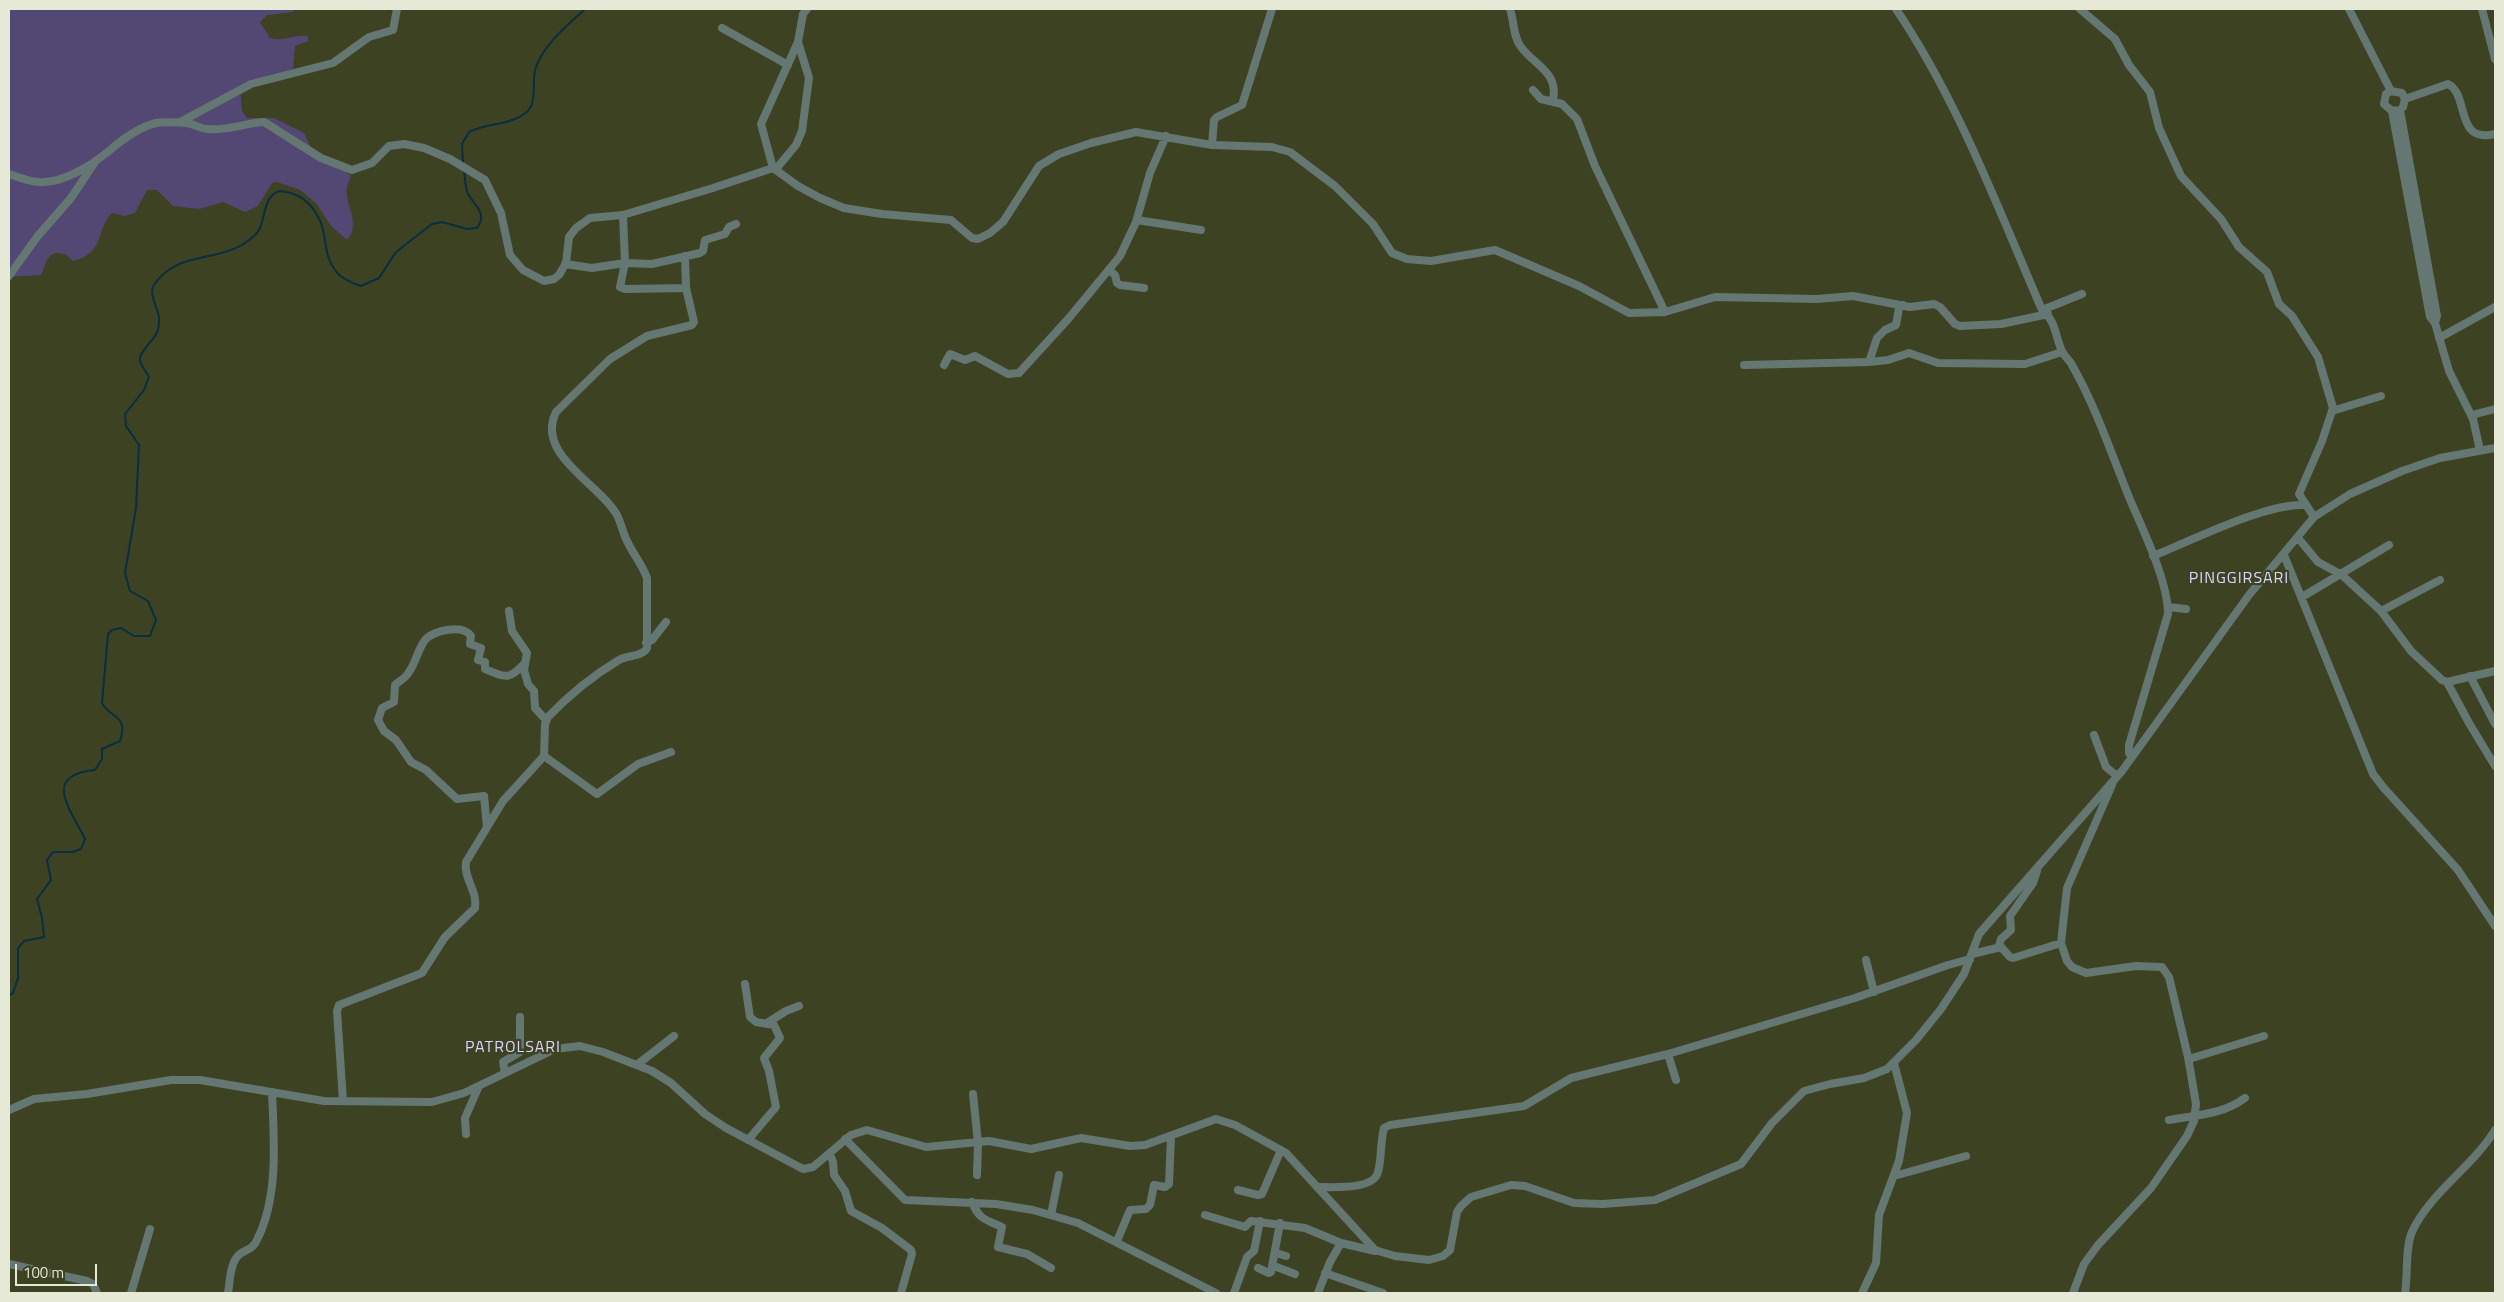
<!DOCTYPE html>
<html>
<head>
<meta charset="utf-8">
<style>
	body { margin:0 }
	#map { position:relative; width:2504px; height:1302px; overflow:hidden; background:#3d4222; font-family:"Titillium Web",sans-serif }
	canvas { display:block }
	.frame { position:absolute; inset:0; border:10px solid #e5e9d6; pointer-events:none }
	.scale { position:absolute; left:15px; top:1264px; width:82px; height:22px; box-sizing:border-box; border:2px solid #e5e9d6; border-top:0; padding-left:6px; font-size:15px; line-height:18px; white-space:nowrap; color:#e5e9d6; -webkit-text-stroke:4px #3d4222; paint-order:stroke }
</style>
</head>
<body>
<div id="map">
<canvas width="2504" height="1302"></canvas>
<div class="frame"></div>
<div class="scale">100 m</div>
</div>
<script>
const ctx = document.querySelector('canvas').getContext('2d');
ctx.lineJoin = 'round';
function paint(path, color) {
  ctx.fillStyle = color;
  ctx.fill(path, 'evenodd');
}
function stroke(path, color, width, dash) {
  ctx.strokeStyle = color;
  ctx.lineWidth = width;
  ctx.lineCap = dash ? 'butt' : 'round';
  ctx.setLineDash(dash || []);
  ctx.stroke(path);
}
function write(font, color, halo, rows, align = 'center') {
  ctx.font = font + ' "Titillium Web",sans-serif';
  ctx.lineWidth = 4.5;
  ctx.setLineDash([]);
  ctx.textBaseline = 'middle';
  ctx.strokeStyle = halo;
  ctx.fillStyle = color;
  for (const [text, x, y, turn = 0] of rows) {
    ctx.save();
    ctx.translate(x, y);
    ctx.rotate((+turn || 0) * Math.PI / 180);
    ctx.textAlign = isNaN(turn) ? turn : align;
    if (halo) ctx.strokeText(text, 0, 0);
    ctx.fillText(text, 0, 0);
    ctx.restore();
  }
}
const green = new Path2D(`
	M 9,9 L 293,9 L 293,12 L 267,15 L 260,22 L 270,38 C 283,42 295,34 308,36 L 308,41 L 295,46 L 293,69 L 240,86 L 242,111 L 247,118 L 274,118 L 304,133 L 316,158 L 344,170 L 351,176 C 350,179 348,183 347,187 C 344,205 362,223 347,240 L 331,226 L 316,203 L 300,190 L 277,182 L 272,183 L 258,206 L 245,212 L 223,202 L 199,209 L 173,206 L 157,190 L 147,190 L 135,213 L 125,216 L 112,213 C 96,228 105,254 73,261 C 70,259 68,255 64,254 C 46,249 47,264 41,275 L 9,277 Z`);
const stream = new Path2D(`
	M 463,163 L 462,144 L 469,132 C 489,122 510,126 527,112 C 538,101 531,81 536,67 C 544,44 568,25 585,9
	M 9,995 L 13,993 L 18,978 L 18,948 L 24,941 L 44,937 L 42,918 L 37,899 L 51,880 L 47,860 L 53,852 L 72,852 L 81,849 L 85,839 C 72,811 40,775 95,770 L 102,759 L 102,749 L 120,741 C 129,714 110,719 102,703 L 108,634 L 112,630 L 121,628 L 134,636 L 150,636 L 156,620 L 148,601 L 130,591 L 125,573 L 136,508 L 139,445 L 126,426 L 125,414 L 144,390 L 149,377 L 140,362 L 140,357 C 148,339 160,340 159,318 C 158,307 148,294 154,285 C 176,252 213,262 242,245 C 248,241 256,236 259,230 C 265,219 264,194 280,191 C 291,192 300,195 308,203 C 332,228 319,248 335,270 C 340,278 352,283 361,286 L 379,278 L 396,252 L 432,224 L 442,222 L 467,229 L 477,228 C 488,214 475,206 468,194 C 465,188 465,177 464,170`);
const minor = new Path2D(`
	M 1510,9 C 1514,20 1513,37 1521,47 C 1535,66 1559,72 1553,101
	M 1896,9 C 1958,101 1998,208 2042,310 C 2057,321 2055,339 2063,353 C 2066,358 2070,361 2072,365 C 2097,409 2112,456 2131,502 C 2144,532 2168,582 2168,614 L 2129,745 L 2129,753 L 2132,757
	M 2080,9 L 2115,39 L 2129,65 L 2150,92 L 2159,128 L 2181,176 L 2221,219 L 2239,247 L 2267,272 L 2279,304 L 2292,316 L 2318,357 L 2333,408 L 2322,441 L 2299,494 L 2314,517
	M 2349,9 L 2391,91
	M 2482,9 L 2495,59
	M 722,28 L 788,65
	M 1533,90 L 1541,99 L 1562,104 L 1577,119 L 1595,166 L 1665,312
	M 2405,99 L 2448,84 C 2470,95 2454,144 2495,134
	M 2400,110 L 2392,111 L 2384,104 L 2386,94 L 2391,91 L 2402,93 L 2405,99 L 2403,107 L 2400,110 L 2437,316 L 2435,323
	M 2392,111 L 2430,317 L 2435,323 L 2449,371 L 2473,419 L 2480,450
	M 180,122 L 251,84 L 333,63 L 369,37 L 393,30 L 397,9
	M 1212,145 L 1272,147 L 1290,152 L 1335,186 L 1373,224 L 1392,253 L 1407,259 L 1431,261 L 1495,250 L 1579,286 L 1629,313 L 1665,312 L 1715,297 L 1817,299 L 1853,296 L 1910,307 L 1934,304 L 1940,307 L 1955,324 L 1960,326 L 2001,324 L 2048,314
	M 773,168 L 761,124 L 798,42 L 803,14 L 807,9
	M 776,169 L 796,145 L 802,131 L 809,78 L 798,42
	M 9,174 C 18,177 28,181 38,182 C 63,184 92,165 110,150 C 123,139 139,127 156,123 C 159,122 182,122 186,123 C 193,123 200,129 208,129 C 226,131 246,123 264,122 L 321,158 L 352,170 L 372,163 L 389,146 L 404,144 L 424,148 L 450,159 L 485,180 L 501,213 L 510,255 L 523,270 L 544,281 L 554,279 L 559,275 L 566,263 L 569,237 L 576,228 L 590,218 L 623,215 L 713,188 L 773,168 L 798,186 L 820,198 L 844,208 L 882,214 L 951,220 L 972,238 L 978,239 L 990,233 L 1003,222 L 1039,166 L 1059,154 L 1091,143 L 1136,132 L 1212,145 L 1214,120 L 1217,117 L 1242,105 L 1272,9
	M 1137,220 L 1201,230
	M 685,256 L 686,288
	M 565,264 L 592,268 L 625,263 L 652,264 L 700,253 L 703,251 L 705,240 L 725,234 L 729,227 L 736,224
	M 1109,270 L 1115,275 L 1117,283 L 1120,285 L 1144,288
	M 9,276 L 37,237 L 71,198 L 95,162
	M 2042,310 L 2082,294
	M 2439,338 L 2495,307
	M 1869,362 L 1888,360 L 1909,353 L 1938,363 L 2025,364 L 2062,352
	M 944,365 L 950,354 L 965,360 L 975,356 L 1008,374 L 1019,373 L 1069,318 L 1120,256 L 1136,222 L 1150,173 L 1166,136
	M 1744,365 L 1869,362 L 1877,338 L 1885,330 L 1896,325 L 1899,308 L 1903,305
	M 2332,411 L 2381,396
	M 2472,415 L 2495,409
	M 2298,538 L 2318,562 L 2342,575 L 2381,611 L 2411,651 L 2442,680 L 2447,682 L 2495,671
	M 2284,555 L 2373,774 L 2383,787 L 2458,870 L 2495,926
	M 2153,556 C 2191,541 2266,503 2304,505
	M 2302,597 L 2389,545
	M 2168,607 L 2186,609
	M 509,611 L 512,631 L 527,653 L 524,670 L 528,684 L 534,691 L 535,708 L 546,720
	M 2381,611 L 2440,580
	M 646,643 L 652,640 L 666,622
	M 2470,676 L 2495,724
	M 2447,682 L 2469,723 L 2495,766
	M 2094,735 L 2106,767 L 2117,776
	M 544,756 L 597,794 L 638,764 L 671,752
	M 487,827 L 484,796 L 457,799 L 426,770 L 411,762 L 396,740 L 384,731 L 378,720 L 382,708 L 394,702 L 395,685 C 399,681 406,678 409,672 C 416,662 418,649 425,640 C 433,630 463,624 471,636 L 470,644 L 481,648 L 478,660 L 485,662 L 485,669 C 505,677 508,681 524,664
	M 1999,946 L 2001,939 L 2011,930 L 2010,916 L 2033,883 L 2037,871
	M 1972,954 L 2001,947 L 2010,957 L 2013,958 L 2061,943
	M 1866,960 L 1874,992
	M 745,984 L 750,1017 L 756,1022 L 774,1025 L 780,1038 L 764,1058 L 769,1071 L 776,1107 L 748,1140
	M 767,1023 L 786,1011 L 799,1006
	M 1668,1054 L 1676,1080
	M 2189,1059 L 2264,1036
	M 638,1064 L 674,1036
	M 505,1073 L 503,1062 L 520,1052 L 520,1017
	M 973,1094 L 978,1143 L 977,1175
	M 343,1101 L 337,1011 L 339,1005 L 422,973 L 445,937 L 475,908 C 478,891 463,878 466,862 L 503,801 L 544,756 L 545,724 L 548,717 C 569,695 594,675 619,660 C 627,655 643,657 647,648 L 647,578 C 642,564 633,554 627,541 C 623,533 621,523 617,515 C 600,484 535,455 556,412 L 610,359 L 647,336 L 692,325 L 694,322 L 686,288 L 625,289 L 620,287 L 625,263 L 623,215
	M 9,1110 L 34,1099 L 87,1094 L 171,1080 L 200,1080 L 324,1101 L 432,1102 L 464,1093 L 555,1049 L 580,1046 L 603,1052 L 652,1071 L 671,1083 L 705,1114 L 726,1128 L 803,1169 L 813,1167 L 851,1135 L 867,1130 L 926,1147 L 989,1141 L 1031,1149 L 1081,1138 L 1130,1146 L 1145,1145 L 1216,1119 L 1235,1125 L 1286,1153 L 1375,1250 L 1395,1256 L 1429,1260 L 1443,1256 L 1450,1250 L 1457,1212 L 1461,1206 L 1471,1197 L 1511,1185 L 1525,1186 L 1574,1203 L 1603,1204 L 1655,1200 L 1741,1164 L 1772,1123 L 1804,1091 L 1830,1084 L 1864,1078 L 1887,1069 L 1916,1040 L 1941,1009 L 1964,974 L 1979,934 L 2122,771 L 2249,595 L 2314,517 L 2350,494 L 2402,471 L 2440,458 L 2495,448
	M 2169,1120 C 2196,1115 2222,1115 2245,1098
	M 466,1134 L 465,1118 L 479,1086
	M 845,1139 L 905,1200 L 996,1204 L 1033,1210 L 1078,1223 L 1216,1293
	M 830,1154 L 833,1162 L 834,1175 L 845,1191 L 851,1211 L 882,1228 L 911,1250 L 912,1254 L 901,1293
	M 1894,1176 L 1966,1156
	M 1317,1187 C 1333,1187 1374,1190 1378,1172 C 1382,1158 1380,1142 1384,1128 L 1390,1125 L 1524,1106 L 1571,1078 L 1668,1054 L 1855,998 L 1948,965 L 1970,959
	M 1238,1190 L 1258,1195 L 1262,1194 L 1281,1150
	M 972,1202 C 979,1220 987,1220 1002,1227 L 998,1247 L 1027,1254 L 1051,1268
	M 1051,1215 L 1059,1175
	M 1205,1215 L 1245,1227 L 1251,1221 L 1305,1228 L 1341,1243 L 1330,1262 L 1318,1293
	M 1117,1241 L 1130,1210 L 1146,1209 L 1150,1205 L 1154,1185 L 1165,1187 L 1169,1184 L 1171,1137
	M 1341,1243 L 1375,1251
	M 1276,1253 L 1286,1256
	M 9,1264 L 87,1281 L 93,1284 L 97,1293
	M 1274,1266 L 1295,1274
	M 1258,1268 L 1269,1273 L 1271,1272 L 1280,1223
	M 1325,1273 L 1383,1293
	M 131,1293 L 150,1229
	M 228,1293 C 230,1282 230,1261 240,1254 C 247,1249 253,1249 257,1240 C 279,1196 274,1140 272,1092
	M 1234,1293 L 1247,1257 L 1254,1251 L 1260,1221
	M 1862,1293 L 1876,1263 L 1879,1215 L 1899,1161 L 1907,1113 L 1894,1063
	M 2073,1293 L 2084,1264 L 2098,1245 L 2151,1188 L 2187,1136 L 2194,1121 L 2196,1104 L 2188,1057 L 2169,977 L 2162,967 L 2136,966 L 2086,973 L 2072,967 L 2067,961 L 2061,943 L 2067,888 L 2112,785
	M 2405,1293 C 2408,1276 2405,1247 2412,1232 C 2429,1194 2474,1165 2495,1130`);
const quarterNames = [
	["PINGGIRSARI",2239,579],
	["PATROLSARI",513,1048]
];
paint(green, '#534773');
stroke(stream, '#072e42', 2);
stroke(minor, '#657772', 8);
ctx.letterSpacing = '1px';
write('16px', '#ddd4ff', '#3d4222', quarterNames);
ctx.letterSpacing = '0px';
</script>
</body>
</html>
